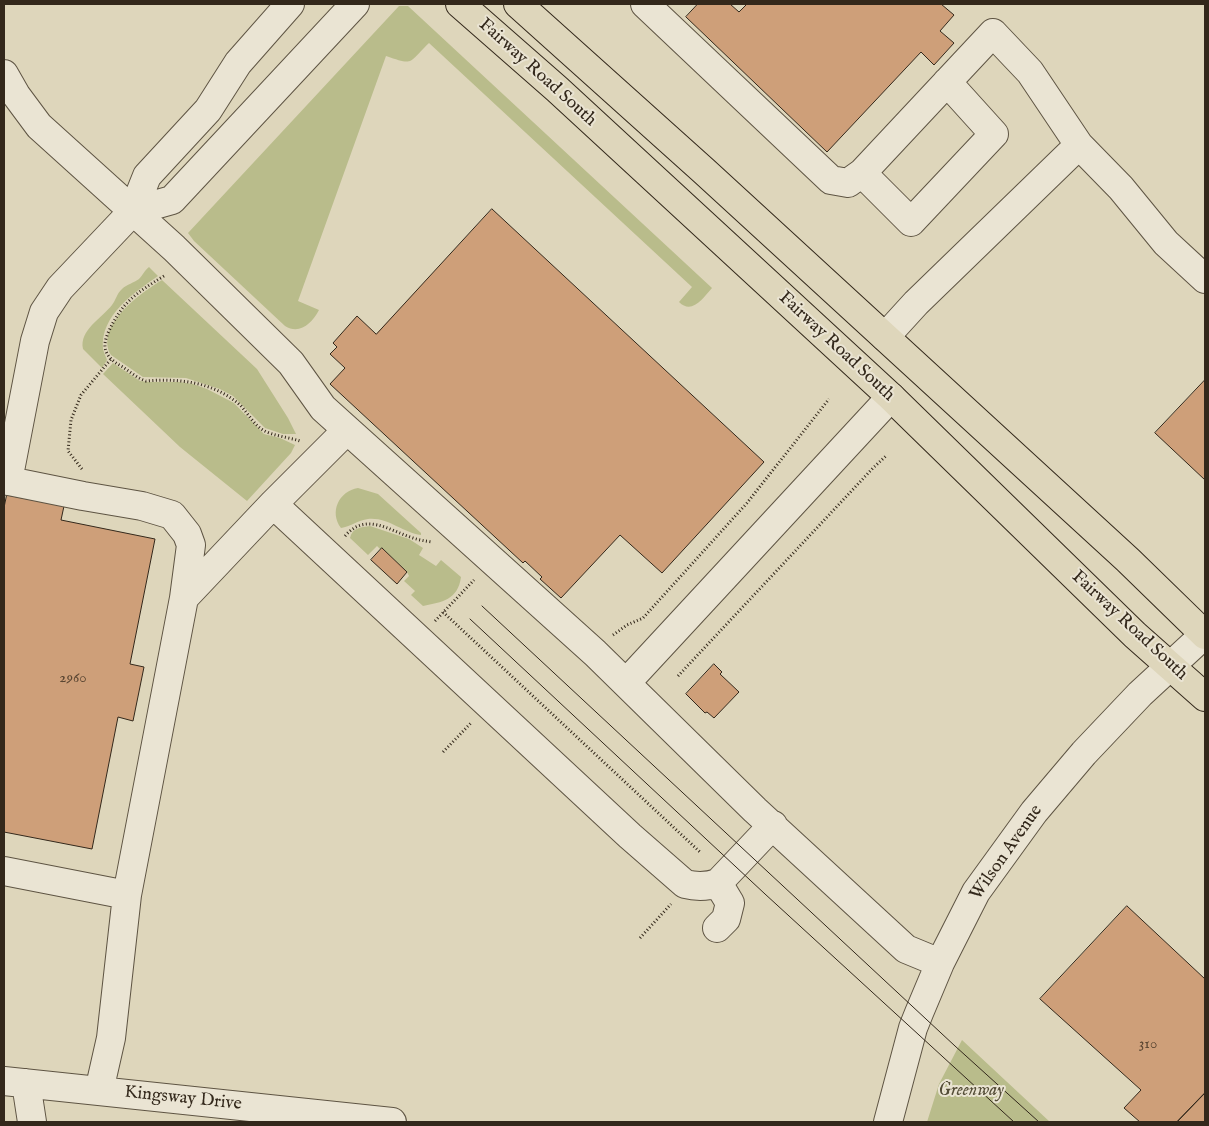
<!DOCTYPE html>
<html>
<head>
<meta charset="utf-8">
<style>
	body { margin:0 }
	#map { position:relative; width:1209px; height:1126px; overflow:hidden; background:#ded6bb; font-family:"IM FELL English",serif }
	canvas { display:block }
	.frame { position:absolute; inset:0; border:5px solid #33281b; pointer-events:none }
</style>
</head>
<body>
<div id="map">
<canvas width="1209" height="1126"></canvas>
<div class="frame"></div>
</div>
<script>
const ctx = document.querySelector('canvas').getContext('2d');
ctx.lineJoin = 'round';
function paint(path, color) {
  ctx.fillStyle = color;
  ctx.fill(path, 'evenodd');
}
function stroke(path, color, width, dash) {
  ctx.strokeStyle = color;
  ctx.lineWidth = width;
  ctx.lineCap = dash ? 'butt' : 'round';
  ctx.setLineDash(dash || []);
  ctx.stroke(path);
}
function write(font, color, halo, rows, align = 'center') {
  ctx.font = font + ' "IM FELL English",serif';
  ctx.lineWidth = 4;
  ctx.setLineDash([]);
  ctx.textBaseline = 'middle';
  ctx.strokeStyle = halo;
  ctx.fillStyle = color;
  for (const [text, x, y, turn = 0] of rows) {
    ctx.save();
    ctx.translate(x, y);
    ctx.rotate((+turn || 0) * Math.PI / 180);
    ctx.textAlign = isNaN(turn) ? turn : align;
    if (halo) ctx.strokeText(text, 0, 0);
    ctx.fillText(text, 0, 0);
    ctx.restore();
  }
}
const green = new Path2D(`
	M 399,6 L 408,6 L 712,288 C 703,298 692,315 679,302 L 692,287 L 429,43 C 408,63 415,66 386,56 L 298,301 L 319,310 C 312,323 300,335 285,326 L 194,241 L 188,233 Z
	M 149,267 L 158,276 C 134,293 100,315 103,349 C 104,353 106,357 107,360 L 102,368 L 83,349 C 79,330 102,318 112,305 C 116,300 117,293 122,289 C 127,284 134,283 139,279 C 143,275 144,271 149,267 Z
	M 162,280 L 257,369 L 288,418 L 296,434 L 283,434 L 265,428 L 233,396 L 220,389 L 186,378 L 143,377 L 111,355 C 94,326 142,292 162,280 Z
	M 113,363 L 140,381 L 149,382 L 179,382 L 193,384 L 207,389 L 234,403 L 264,434 L 280,438 L 295,445 L 291,453 L 247,501 L 180,447 L 103,374 Z
	M 358,488 L 378,494 L 421,533 L 421,535 C 403,533 388,517 368,519 C 358,520 350,527 341,528 C 329,512 339,491 358,488 Z
	M 370,526 L 409,539 L 423,548 L 419,555 L 436,566 L 441,560 L 461,577 C 458,600 442,602 423,606 L 411,595 L 415,591 L 404,581 L 409,576 L 407,572 L 382,549 L 381,550 L 377,546 L 368,555 L 350,538 C 352,528 361,527 370,526 Z
	M 962,1040 L 1050,1122 L 927,1122 L 939,1084 Z`);
const building = new Path2D(`
	M 698,4 L 730,4 L 739,12 L 747,4 L 941,4 L 954,15 L 940,31 L 954,43 L 934,65 L 921,52 L 827,152 L 686,17 Z
	M 492,209 L 764,462 L 662,573 L 620,535 L 561,598 L 540,579 L 542,577 L 525,561 L 523,563 L 330,384 L 345,368 L 330,354 L 337,347 L 333,343 L 357,316 L 376,334 Z
	M 1205,380 L 1205,480 L 1155,433 Z
	M 7,495 L 64,506 L 61,520 L 155,539 L 130,664 L 144,667 L 133,721 L 118,717 L 92,849 L 4,832 L 4,508 Z
	M 382,548 L 407,572 L 397,584 L 371,560 Z
	M 714,664 L 722,672 L 720,674 L 739,692 L 714,718 L 707,712 L 705,713 L 686,694 Z
	M 1127,906 L 1205,979 L 1205,1093 L 1177,1122 L 1140,1122 L 1124,1108 L 1141,1090 L 1040,999 Z
	M 1205,1093 L 1205,1122 L 1177,1122 Z`);
const path = new Path2D(`
	M 164,276 C 136,293 122,302 108,333 C 105,340 103,348 108,355 C 111,360 117,364 123,367 C 130,372 137,378 146,381 C 178,378 214,382 240,405 C 248,413 253,424 263,430 C 273,436 288,437 300,441
	M 82,469 L 68,451 L 71,420 L 81,395 L 111,359
	M 345,536 C 366,512 388,530 413,538 C 419,540 425,541 432,542
	M 443,612 L 700,852
	M 435,621 L 474,580
	M 613,635 L 627,625 L 643,618 L 747,503 L 829,399
	M 678,676 L 873,468 L 887,455
	M 443,752 L 471,723
	M 640,938 L 671,904`);
const minor = new Path2D(`
	M 645,4 L 831,180 L 848,183 L 862,173 L 993,33 L 1030,72 L 1079,145
	M 4,74 L 16,95 L 39,126 L 174,248 L 291,363 L 323,408 L 595,653 L 755,810 L 906,949 L 940,963
	M 862,173 L 911,222 L 994,134 L 947,82
	M 133,211 L 172,200 L 355,4
	M 885,337 L 916,303 L 1079,145 L 1121,188 L 1166,243 L 1205,279
	M 4,480 L 83,496 L 142,506 L 172,515 L 187,534 L 191,545 L 184,598 L 127,895 L 111,1038 L 99,1091
	M 8,481 L 35,341 L 44,312 L 60,288 L 133,211 L 147,176 L 208,110 L 238,63 L 290,4
	M 273,504 L 630,836 L 685,884 C 697,887 706,887 718,883 L 773,825
	M 184,598 L 273,504 L 347,430
	M 626,683 L 891,397
	M 4,871 L 127,895
	M 717,928 L 726,919 L 730,903 L 718,883
	M 4,1081 L 392,1122
	M 26,1083 L 32,1122
	M 888,1122 L 913,1028 L 919,1013 L 940,963 L 976,892 L 1034,812 L 1084,753 L 1140,694 L 1205,634`);
const major = new Path2D(`
	M 460,4 L 557,89 L 891,397 L 1135,635 L 1205,697
	M 518,4 L 704,171 L 1128,560 L 1205,635`);
const tram = new Path2D(`
	M 482,606 L 955,1046 L 1039,1122
	M 470,619 L 765,894 L 1014,1122`);
const numberNames = [
	["2960",73,679],
	["310",1148,1045]
];
const streetNames = [
	["Fairway Road South",537,73,42],
	["Fairway Road South",836,347,43],
	["Fairway Road South",1129,626,43],
	["Wilson Avenue",1007,853,-55],
	["Kingsway Drive",183,1099,6]
];
const parkNames = [
	["Greenway",971,1091]
];
paint(green, '#b9bc8b');
paint(building, '#ce9f79');
stroke(building, '#33281b', 1);
stroke(minor, '#5e5443', 30);
stroke(major, '#33281b', 30);
stroke(path, '#33281b', 3, [1, 2.5]);
stroke(minor, '#eae4d3', 28);
stroke(major, '#ded6bb', 28);
stroke(tram, '#33281b', 1);
write('15px', '#5a4632', null, numberNames);
write('18px', '#33281b', '#eae4d3', streetNames);
write('italic 18px', '#544d37', '#eae4d3', parkNames);
</script>
</body>
</html>
